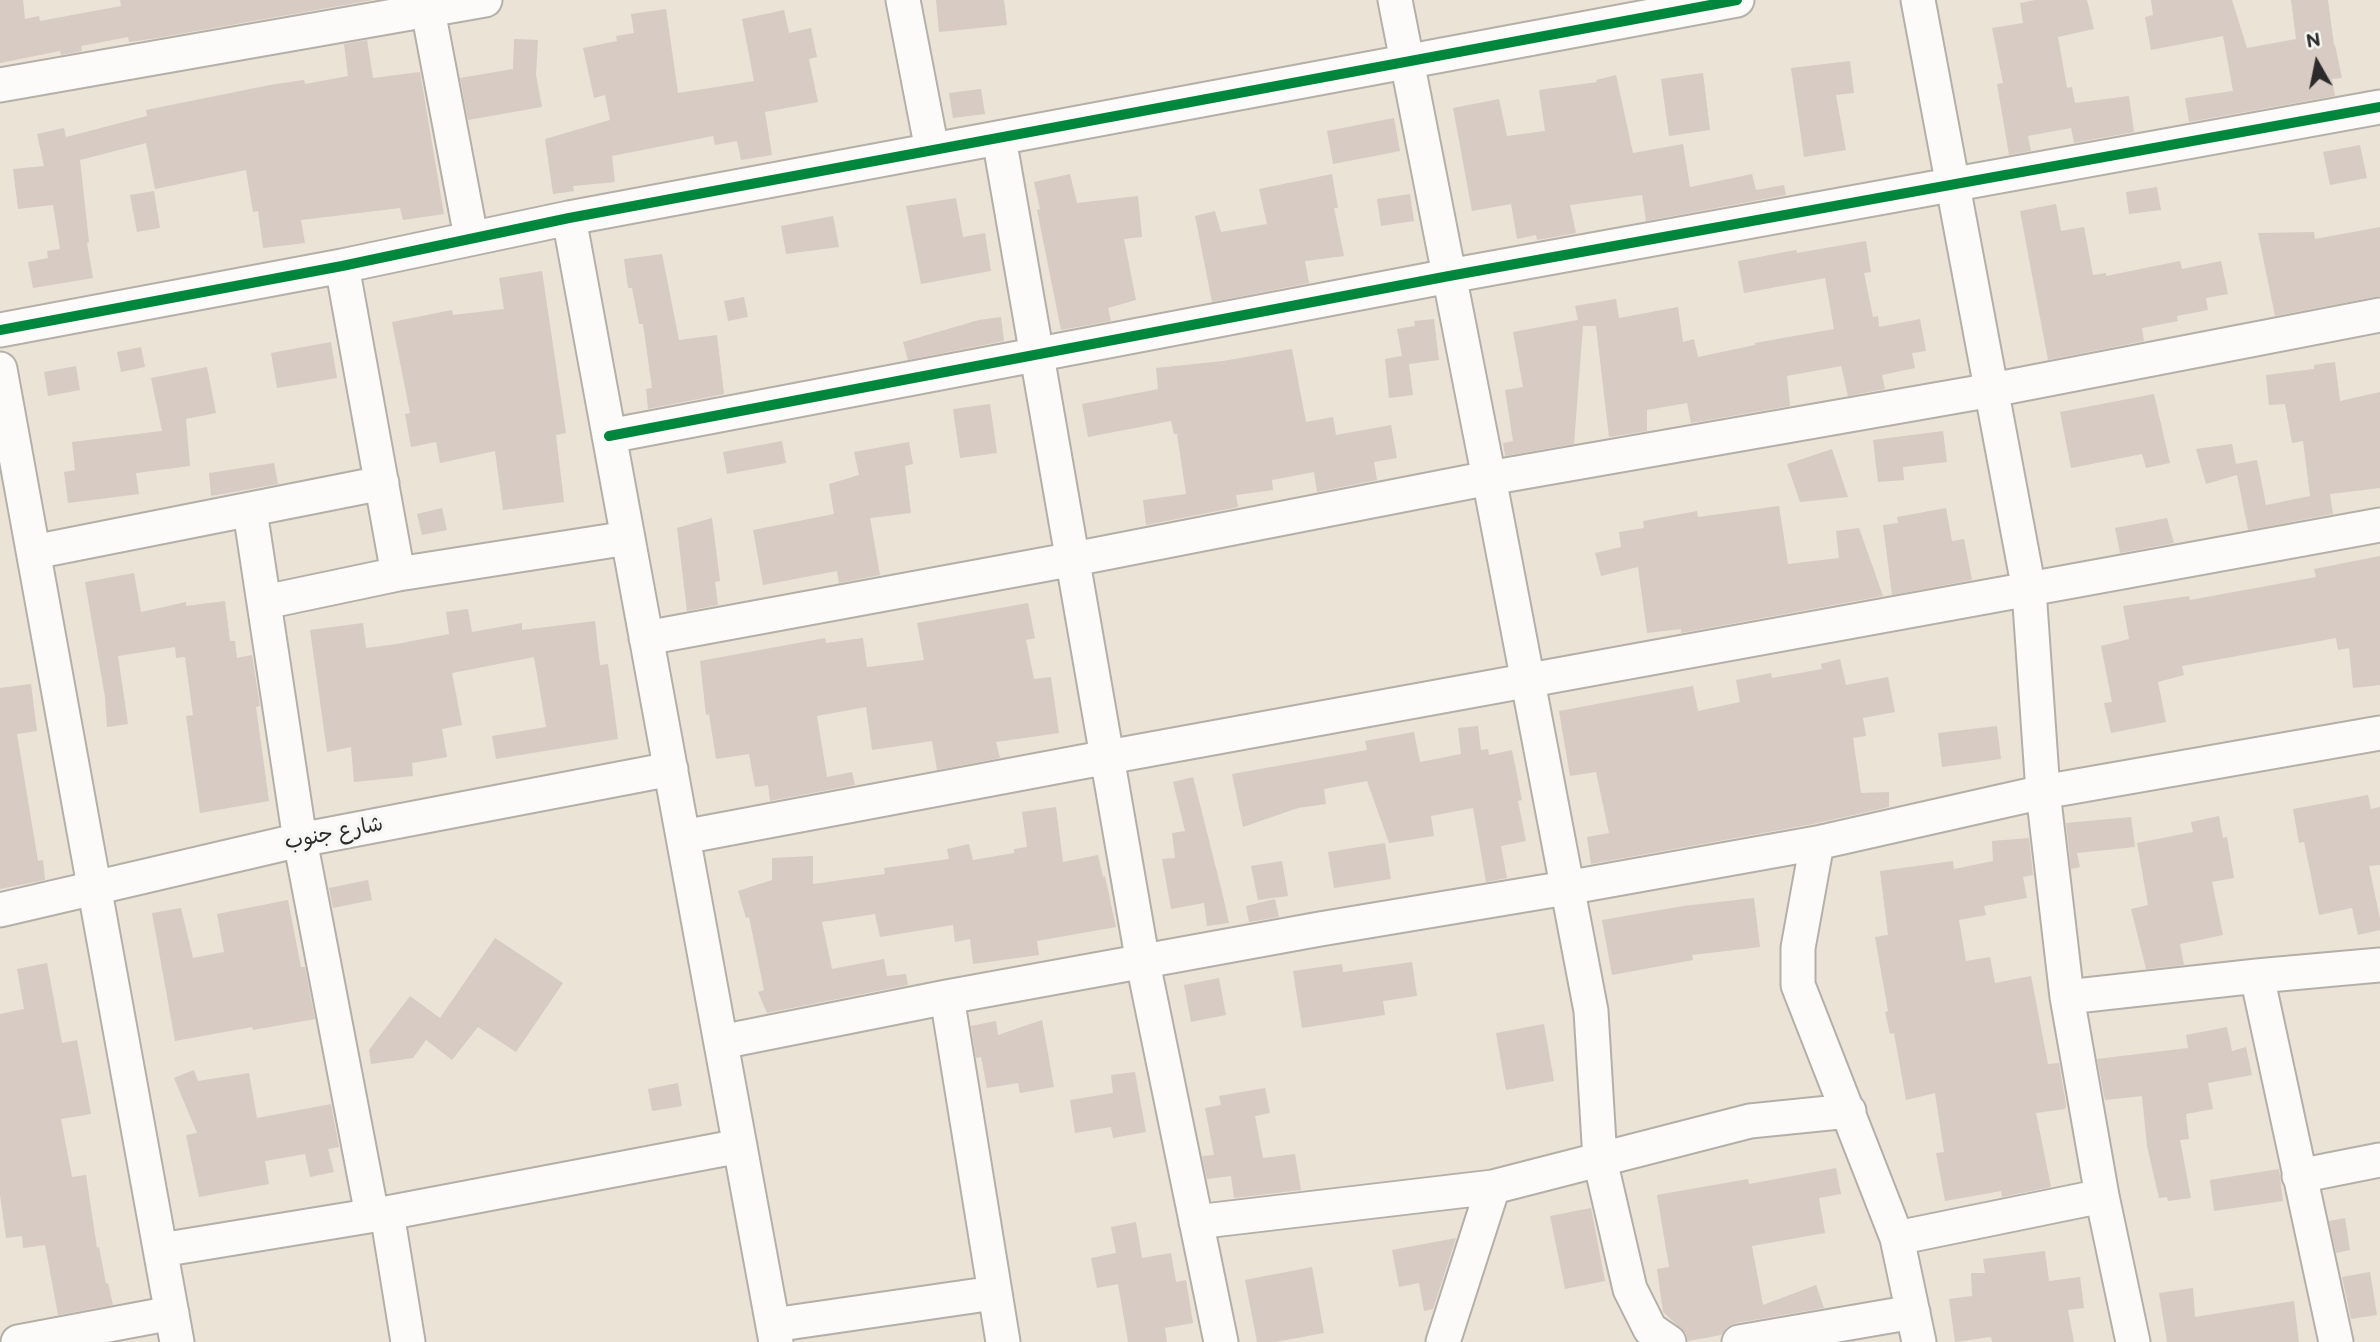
<!DOCTYPE html>
<html>
<head>
<meta charset="utf-8">
<style>
	body { margin:0 }
	#map { position:relative; width:2380px; height:1342px; overflow:hidden; background:#eae3d6; font-family:"Balsamiq Sans",sans-serif }
	canvas { display:block }
	.north { position:absolute; left:2282px; top:28px; width:70px; height:70px; -webkit-text-stroke:5px #f6f6f2; paint-order:stroke; rotate:351deg; font-size:19px; font-weight:700; line-height:28px; text-align:center; color:#2b2b2b }
	.north::after { content:''; display:block; margin:auto; width:24px; height:32px; background:#2b2b2b; clip-path:polygon(50% 0,100% 100%,50% 72%,0 100%) }
</style>
</head>
<body>
<div id="map">
<canvas width="2380" height="1342"></canvas>
<div class="north">N</div>
</div>
<script>
const ctx = document.querySelector('canvas').getContext('2d');
ctx.lineJoin = 'round';
function paint(path, color) {
  ctx.fillStyle = color;
  ctx.fill(path, 'evenodd');
}
function stroke(path, color, width, dash) {
  ctx.strokeStyle = color;
  ctx.lineWidth = width;
  ctx.lineCap = dash ? 'butt' : 'round';
  ctx.setLineDash(dash || []);
  ctx.stroke(path);
}
function write(font, color, halo, rows, align = 'center') {
  ctx.font = font + ' "Balsamiq Sans","Playpen Sans Arabic",sans-serif';
  ctx.lineWidth = 7;
  ctx.setLineDash([]);
  ctx.textBaseline = 'middle';
  ctx.strokeStyle = halo;
  ctx.fillStyle = color;
  for (const [text, x, y, turn = 0] of rows) {
    ctx.save();
    ctx.translate(x, y);
    ctx.rotate((+turn || 0) * Math.PI / 180);
    ctx.textAlign = isNaN(turn) ? turn : align;
    if (halo) ctx.strokeText(text, 0, 0);
    ctx.fillText(text, 0, 0);
    ctx.restore();
  }
}
const building = new Path2D(`
	M 0,0 L 23,0 L 25,19 L 39,16 L 40,21 L 121,6 L 120,0 L 373,0 L 157,38 L 129,42 L 128,37 L 81,46 L 82,51 L 61,55 L 60,51 L 0,63 Z
	M 936,0 L 1004,0 L 1007,25 L 939,32 Z
	M 2035,0 L 2087,0 L 2094,29 L 2058,37 L 2067,88 L 2072,87 L 2075,103 L 2129,96 L 2134,132 L 2074,143 L 2071,128 L 2028,136 L 2031,151 L 2009,155 L 1997,84 L 2003,83 L 1992,28 L 2023,23 L 2020,3 Z
	M 2151,0 L 2232,0 L 2247,48 L 2296,39 L 2291,0 L 2328,0 L 2334,45 L 2335,45 L 2342,78 L 2332,79 L 2335,96 L 2189,122 L 2185,98 L 2233,91 L 2223,36 L 2151,50 L 2145,17 L 2153,15 Z
	M 666,9 L 678,93 L 754,81 L 742,19 L 784,10 L 789,33 L 811,28 L 817,57 L 809,59 L 818,102 L 765,112 L 772,155 L 741,160 L 737,141 L 715,145 L 713,136 L 612,156 L 615,182 L 573,186 L 574,191 L 553,194 L 545,139 L 610,120 L 605,95 L 594,98 L 583,48 L 617,41 L 616,36 L 634,33 L 631,14 Z
	M 514,39 L 538,40 L 536,75 L 542,107 L 468,120 L 460,78 L 513,69 Z
	M 367,40 L 373,78 L 420,72 L 444,214 L 403,220 L 400,208 L 301,220 L 305,243 L 263,248 L 258,211 L 253,212 L 246,170 L 155,189 L 146,143 L 80,160 L 89,242 L 87,243 L 93,278 L 33,288 L 28,262 L 48,258 L 47,251 L 60,249 L 53,205 L 18,209 L 13,169 L 44,166 L 37,134 L 64,128 L 66,137 L 147,116 L 146,110 L 270,85 L 304,80 L 305,84 L 348,76 L 344,44 Z
	M 1850,61 L 1854,93 L 1836,95 L 1846,150 L 1804,157 L 1791,68 Z
	M 1703,73 L 1710,130 L 1669,136 L 1661,79 Z
	M 1616,75 L 1633,153 L 1683,144 L 1690,187 L 1752,174 L 1756,190 L 1784,185 L 1786,195 L 1646,221 L 1642,195 L 1570,205 L 1576,233 L 1537,240 L 1536,235 L 1517,239 L 1511,204 L 1472,211 L 1453,108 L 1499,99 L 1507,136 L 1545,131 L 1539,90 L 1597,82 L 1596,80 Z
	M 981,89 L 985,114 L 953,118 L 949,93 Z
	M 1394,118 L 1400,151 L 1333,164 L 1327,131 Z
	M 2360,145 L 2367,178 L 2330,185 L 2323,152 Z
	M 1070,174 L 1077,203 L 1138,196 L 1142,237 L 1124,239 L 1136,300 L 1108,308 L 1111,321 L 1061,330 L 1037,210 L 1040,209 L 1034,182 Z
	M 1332,174 L 1338,208 L 1334,208 L 1344,256 L 1305,261 L 1309,283 L 1212,302 L 1195,216 L 1215,211 L 1221,232 L 1267,224 L 1259,189 Z
	M 2157,187 L 2161,210 L 2129,214 L 2126,192 Z
	M 154,191 L 160,228 L 137,232 L 130,195 Z
	M 1410,194 L 1414,221 L 1381,226 L 1377,199 Z
	M 956,198 L 963,237 L 985,233 L 991,271 L 921,284 L 906,206 Z
	M 2056,204 L 2061,231 L 2084,227 L 2093,275 L 2106,273 L 2106,276 L 2180,261 L 2182,269 L 2221,261 L 2228,294 L 2206,298 L 2208,310 L 2177,316 L 2178,321 L 2142,328 L 2144,341 L 2048,360 L 2020,211 Z
	M 833,216 L 839,247 L 786,254 L 781,226 Z
	M 2380,227 L 2380,296 L 2275,316 L 2258,233 L 2314,232 L 2315,239 Z
	M 1866,241 L 1871,272 L 1864,273 L 1873,317 L 1878,316 L 1879,327 L 1920,319 L 1926,351 L 1912,353 L 1915,368 L 1882,375 L 1885,389 L 1848,396 L 1841,366 L 1787,376 L 1790,406 L 1691,423 L 1687,403 L 1647,410 L 1647,431 L 1609,437 L 1596,326 L 1583,326 L 1574,444 L 1505,456 L 1503,443 L 1513,441 L 1505,390 L 1523,387 L 1513,332 L 1578,320 L 1575,306 L 1616,299 L 1619,318 L 1678,307 L 1683,342 L 1694,339 L 1698,357 L 1755,345 L 1755,343 L 1834,329 L 1825,278 L 1744,293 L 1738,261 L 1796,250 L 1797,253 Z
	M 662,254 L 679,340 L 717,335 L 724,394 L 648,409 L 646,389 L 652,388 L 643,324 L 639,324 L 632,288 L 628,288 L 624,259 Z
	M 542,271 L 566,433 L 556,435 L 564,502 L 503,510 L 495,451 L 440,463 L 436,442 L 411,447 L 405,414 L 410,413 L 392,322 L 452,310 L 453,315 L 504,309 L 499,278 Z
	M 744,297 L 748,317 L 728,321 L 724,301 Z
	M 1001,317 L 1004,341 L 908,360 L 903,342 L 979,320 Z
	M 1434,319 L 1439,360 L 1409,364 L 1413,395 L 1389,398 L 1385,359 L 1402,356 L 1397,329 L 1415,326 L 1414,321 Z
	M 331,342 L 337,378 L 277,388 L 271,353 Z
	M 141,347 L 145,367 L 121,372 L 117,352 Z
	M 1292,349 L 1306,422 L 1333,417 L 1336,435 L 1391,425 L 1397,458 L 1374,462 L 1377,480 L 1317,492 L 1314,472 L 1272,480 L 1273,490 L 1236,495 L 1238,507 L 1146,525 L 1143,500 L 1186,494 L 1177,434 L 1174,434 L 1171,421 L 1088,437 L 1082,404 L 1158,389 L 1156,368 L 1223,361 Z
	M 2335,362 L 2340,401 L 2380,392 L 2380,488 L 2330,494 L 2333,514 L 2248,530 L 2237,475 L 2206,484 L 2196,449 L 2232,444 L 2236,464 L 2257,460 L 2266,505 L 2310,496 L 2303,441 L 2292,443 L 2285,404 L 2269,405 L 2266,375 L 2314,369 L 2314,365 Z
	M 76,366 L 80,390 L 48,396 L 44,372 Z
	M 207,367 L 216,413 L 186,419 L 190,466 L 136,473 L 139,494 L 68,503 L 64,472 L 75,470 L 72,442 L 162,431 L 151,378 Z
	M 2154,394 L 2170,463 L 2146,468 L 2142,454 L 2071,468 L 2060,412 Z
	M 990,404 L 997,453 L 960,458 L 953,409 Z
	M 1943,431 L 1947,462 L 1903,467 L 1904,480 L 1878,482 L 1873,440 Z
	M 782,441 L 786,463 L 727,474 L 723,452 Z
	M 909,442 L 913,464 L 905,466 L 911,513 L 870,518 L 880,575 L 839,583 L 837,571 L 763,585 L 753,530 L 834,514 L 829,484 L 859,475 L 854,452 Z
	M 1832,449 L 1848,497 L 1800,502 L 1787,464 Z
	M 274,463 L 278,484 L 211,496 L 209,473 Z
	M 1779,506 L 1788,564 L 1839,558 L 1836,531 L 1859,528 L 1883,596 L 1681,633 L 1681,629 L 1647,633 L 1638,567 L 1601,576 L 1595,553 L 1621,547 L 1619,532 L 1644,528 L 1643,521 L 1697,511 L 1698,517 Z
	M 442,508 L 447,530 L 422,535 L 417,514 Z
	M 1946,508 L 1952,541 L 1964,539 L 1972,580 L 1892,595 L 1883,525 L 1898,523 L 1897,517 Z
	M 712,518 L 720,581 L 715,582 L 718,605 L 687,611 L 677,528 Z
	M 2167,518 L 2174,543 L 2120,553 L 2115,528 Z
	M 2380,556 L 2380,685 L 2353,688 L 2349,648 L 2338,650 L 2336,638 L 2182,666 L 2184,675 L 2158,682 L 2166,722 L 2111,733 L 2104,703 L 2112,702 L 2101,646 L 2129,639 L 2123,606 L 2189,596 L 2190,600 L 2316,577 L 2314,569 Z
	M 134,573 L 141,612 L 186,602 L 186,606 L 225,601 L 230,641 L 235,641 L 237,658 L 252,655 L 260,706 L 256,707 L 269,801 L 200,813 L 186,716 L 193,715 L 185,657 L 176,658 L 175,647 L 118,656 L 128,724 L 107,727 L 105,697 L 85,582 Z
	M 1028,603 L 1035,638 L 1026,640 L 1034,679 L 1051,677 L 1059,733 L 996,742 L 1000,758 L 937,770 L 932,741 L 872,750 L 866,707 L 817,716 L 827,777 L 852,772 L 855,785 L 770,801 L 768,785 L 755,787 L 749,754 L 716,759 L 709,714 L 706,715 L 700,661 L 825,638 L 826,643 L 863,638 L 867,667 L 924,660 L 917,623 Z
	M 468,609 L 472,632 L 522,623 L 522,630 L 595,621 L 600,665 L 608,664 L 618,739 L 496,759 L 492,736 L 546,727 L 534,657 L 452,673 L 462,725 L 442,729 L 447,757 L 412,763 L 413,776 L 354,782 L 351,747 L 327,752 L 310,630 L 363,623 L 366,648 L 397,644 L 449,634 L 446,612 Z
	M 1840,659 L 1846,685 L 1888,677 L 1895,712 L 1863,718 L 1866,736 L 1853,738 L 1861,793 L 1889,792 L 1889,807 L 1813,824 L 1591,864 L 1587,837 L 1609,833 L 1596,772 L 1570,776 L 1559,711 L 1693,686 L 1698,711 L 1740,702 L 1736,680 L 1771,673 L 1772,678 L 1822,669 L 1821,664 Z
	M 31,684 L 37,731 L 17,734 L 38,861 L 43,860 L 45,880 L 0,889 L 0,688 Z
	M 1478,726 L 1481,750 L 1488,749 L 1489,755 L 1512,750 L 1522,800 L 1518,801 L 1526,841 L 1501,846 L 1507,878 L 1486,882 L 1473,808 L 1431,816 L 1434,836 L 1389,843 L 1367,781 L 1324,789 L 1326,804 L 1298,808 L 1243,827 L 1232,774 L 1367,750 L 1365,741 L 1414,732 L 1420,762 L 1461,754 L 1458,728 Z
	M 1997,726 L 2001,759 L 1942,767 L 1938,733 Z
	M 1193,777 L 1222,892 L 1229,923 L 1207,926 L 1204,903 L 1171,909 L 1162,859 L 1175,858 L 1172,833 L 1185,831 L 1173,782 Z
	M 2368,795 L 2371,809 L 2380,807 L 2380,865 L 2369,866 L 2380,919 L 2380,930 L 2358,935 L 2352,908 L 2319,915 L 2304,842 L 2299,843 L 2293,809 Z
	M 1056,807 L 1063,862 L 1098,855 L 1103,877 L 1105,876 L 1116,927 L 1037,941 L 1039,955 L 973,964 L 970,939 L 955,942 L 953,925 L 880,937 L 875,914 L 822,922 L 832,969 L 884,959 L 887,976 L 906,974 L 908,985 L 767,1013 L 758,992 L 764,990 L 749,917 L 746,918 L 738,891 L 772,880 L 772,858 L 813,856 L 813,884 L 885,874 L 884,868 L 949,859 L 947,849 L 969,844 L 973,860 L 1014,853 L 1014,849 L 1027,847 L 1022,812 Z
	M 2219,816 L 2223,838 L 2227,837 L 2234,878 L 2212,882 L 2223,935 L 2180,944 L 2184,965 L 2146,969 L 2131,909 L 2148,905 L 2137,843 L 2193,832 L 2191,822 Z
	M 2131,817 L 2135,847 L 2077,853 L 2080,867 L 2071,869 L 2066,823 Z
	M 2029,838 L 2033,875 L 2023,877 L 2027,898 L 1984,906 L 1986,915 L 1959,920 L 1966,961 L 1990,957 L 1995,983 L 2031,976 L 2048,1064 L 2059,1063 L 2066,1105 L 2065,1109 L 2036,1113 L 2051,1187 L 2002,1197 L 2001,1191 L 1945,1201 L 1936,1153 L 1944,1152 L 1935,1093 L 1906,1100 L 1894,1033 L 1890,1034 L 1885,1012 L 1888,1011 L 1875,937 L 1888,935 L 1880,871 L 1953,861 L 1954,869 L 1993,861 L 1992,841 Z
	M 1385,843 L 1391,879 L 1334,888 L 1328,852 Z
	M 1282,861 L 1288,896 L 1258,900 L 1251,866 Z
	M 368,880 L 372,900 L 333,908 L 329,888 Z
	M 1754,898 L 1760,947 L 1692,955 L 1693,960 L 1612,975 L 1602,920 L 1683,906 Z
	M 1275,899 L 1279,917 L 1249,922 L 1246,906 Z
	M 288,900 L 301,967 L 305,967 L 315,1019 L 253,1030 L 252,1027 L 175,1041 L 152,913 L 181,908 L 193,958 L 224,952 L 217,914 Z
	M 495,938 L 563,983 L 516,1052 L 478,1027 L 452,1060 L 426,1040 L 413,1058 L 371,1064 L 369,1050 L 410,996 L 440,1018 Z
	M 1412,962 L 1417,996 L 1383,1001 L 1385,1015 L 1302,1028 L 1293,971 L 1342,964 L 1343,972 Z
	M 47,963 L 62,1043 L 77,1040 L 91,1114 L 61,1119 L 72,1177 L 86,1175 L 97,1248 L 99,1247 L 106,1284 L 108,1283 L 113,1305 L 58,1315 L 45,1245 L 23,1248 L 22,1236 L 6,1238 L 0,1195 L 0,1014 L 24,1009 L 17,969 Z
	M 1219,978 L 1226,1015 L 1191,1022 L 1184,985 Z
	M 1042,1020 L 1054,1087 L 1020,1093 L 1018,1083 L 987,1088 L 981,1057 L 976,1058 L 971,1026 L 996,1021 L 998,1035 Z
	M 1544,1024 L 1554,1081 L 1506,1090 L 1496,1033 Z
	M 2227,1027 L 2232,1051 L 2246,1047 L 2252,1075 L 2208,1083 L 2213,1109 L 2186,1114 L 2189,1139 L 2180,1140 L 2191,1198 L 2168,1201 L 2167,1197 L 2159,1198 L 2147,1146 L 2142,1096 L 2105,1100 L 2097,1059 L 2188,1048 L 2186,1035 Z
	M 194,1070 L 198,1081 L 249,1073 L 257,1118 L 331,1104 L 339,1147 L 328,1149 L 334,1172 L 310,1177 L 305,1154 L 265,1161 L 269,1184 L 199,1197 L 186,1135 L 197,1133 L 174,1078 Z
	M 1135,1072 L 1146,1132 L 1113,1138 L 1111,1127 L 1075,1133 L 1070,1100 L 1113,1093 L 1111,1075 Z
	M 678,1083 L 682,1106 L 652,1111 L 648,1089 Z
	M 1265,1088 L 1270,1113 L 1255,1116 L 1263,1158 L 1295,1154 L 1301,1190 L 1234,1198 L 1231,1176 L 1207,1179 L 1202,1156 L 1214,1155 L 1205,1108 L 1221,1105 L 1219,1096 Z
	M 1836,1168 L 1841,1194 L 1819,1198 L 1825,1233 L 1752,1246 L 1763,1305 L 1816,1285 L 1824,1308 L 1736,1323 L 1727,1327 L 1721,1335 L 1688,1341 L 1686,1333 L 1663,1312 L 1657,1269 L 1669,1267 L 1657,1195 L 1748,1179 L 1749,1184 Z
	M 2279,1169 L 2283,1201 L 2214,1211 L 2210,1180 Z
	M 1591,1208 L 1605,1281 L 1565,1289 L 1550,1216 Z
	M 2345,1218 L 2350,1250 L 2336,1253 L 2329,1221 Z
	M 1136,1222 L 1142,1258 L 1171,1253 L 1176,1282 L 1186,1280 L 1193,1323 L 1165,1328 L 1167,1342 L 1128,1342 L 1118,1284 L 1097,1288 L 1091,1258 L 1116,1253 L 1111,1227 Z
	M 1456,1238 L 1433,1309 L 1424,1311 L 1419,1283 L 1399,1287 L 1392,1250 Z
	M 2045,1251 L 2049,1281 L 2080,1277 L 2084,1308 L 2068,1310 L 2074,1342 L 1992,1342 L 1991,1337 L 1955,1342 L 1949,1299 L 1972,1296 L 1971,1273 L 1985,1273 L 1983,1259 Z
	M 1312,1267 L 1324,1333 L 1275,1342 L 1257,1342 L 1245,1280 Z
	M 2370,1272 L 2377,1315 L 2351,1319 L 2342,1277 Z
	M 2193,1288 L 2195,1317 L 2294,1301 L 2299,1342 L 2167,1342 L 2159,1293 Z`);
const minor = new Path2D(`
	M 426,0 L 471,237
	M 903,0 L 932,150
	M 1395,0 L 1489,478 L 1591,1011 L 1600,1160 L 1630,1289 L 1650,1329 L 1669,1342
	M 1918,0 L 2029,590 L 2043,792 L 2067,997 L 2102,1196 L 2133,1342
	M 0,85 L 485,0
	M 999,138 L 1143,963 L 1221,1342
	M 569,218 L 776,1342
	M 342,266 L 398,574
	M 0,330 L 342,266 L 569,218 L 1737,0
	M 0,369 L 177,1342
	M 609,436 L 1449,276 L 2380,107
	M 250,511 L 300,840 L 372,1215
	M 34,552 L 382,483
	M 265,602 L 398,574 L 628,538
	M 646,638 L 1074,559 L 1489,478 L 1992,390 L 2380,315
	M 683,837 L 1108,757 L 2380,525
	M 1817,843 L 1798,948 L 1798,985 L 1897,1238 L 1919,1342
	M 0,910 L 300,840 L 671,769
	M 2257,976 L 2336,1342
	M 947,997 L 1003,1342
	M 2067,997 L 2257,976 L 2380,965
	M 721,1042 L 947,997 L 1320,929 L 1566,888 L 1817,843 L 2043,792 L 2380,733
	M 2299,1176 L 2380,1160
	M 387,1213 L 408,1342
	M 1196,1222 L 1493,1187 L 1750,1121 L 1849,1111
	M 1897,1238 L 2102,1196
	M 161,1250 L 387,1213 L 740,1146
	M 773,1325 L 994,1293
	M 18,1342 L 172,1313
	M 1443,1342 L 1493,1187
	M 1739,1342 L 1913,1312`);
const cycleway = new Path2D(`
	M 0,330 L 342,266 L 569,218 L 1737,0
	M 609,436 L 1449,276 L 2380,107`);
const streetNames = [
	["شارع جنوب",334,834,-11]
];
paint(building, '#d7cbc3');
stroke(minor, '#b4b0a8', 37);
stroke(minor, '#fcfbf9', 33);
stroke(cycleway, '#00873e', 10);
write('21px', '#2b2b2b', '#f6f6f2', streetNames);
</script>
</body>
</html>
